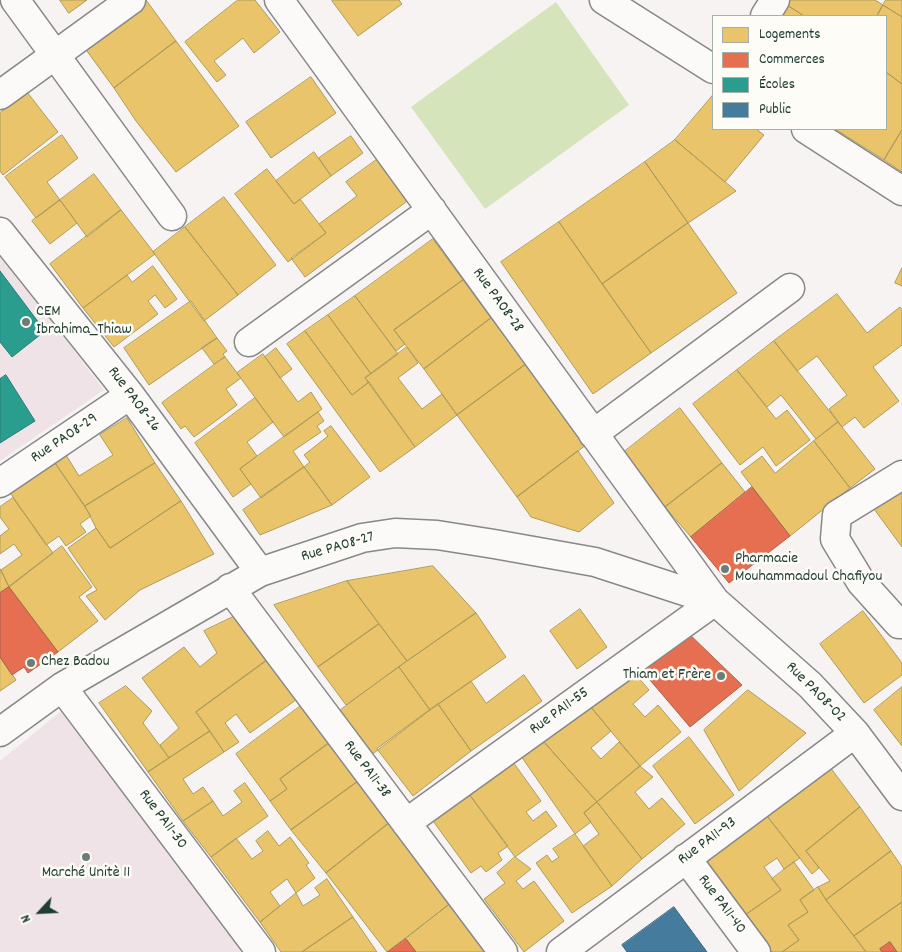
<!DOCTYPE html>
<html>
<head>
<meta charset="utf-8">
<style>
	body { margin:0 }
	#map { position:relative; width:902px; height:952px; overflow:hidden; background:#f8f3f3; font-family:Dekko,sans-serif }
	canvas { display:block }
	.legend { position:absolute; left:712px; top:15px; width:175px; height:115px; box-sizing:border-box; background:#fdfcf7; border:1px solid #a4b0a9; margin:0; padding:6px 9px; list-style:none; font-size:15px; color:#1f3d34 }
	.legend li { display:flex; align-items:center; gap:10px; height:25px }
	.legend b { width:25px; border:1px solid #a4b0a9 }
	.north { position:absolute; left:15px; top:887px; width:50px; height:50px; -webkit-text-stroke:4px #fdfcf7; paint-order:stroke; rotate:245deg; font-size:14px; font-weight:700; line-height:20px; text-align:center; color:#1f3d34 }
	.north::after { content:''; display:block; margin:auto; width:18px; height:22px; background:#1f3d34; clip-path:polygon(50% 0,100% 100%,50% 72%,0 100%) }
</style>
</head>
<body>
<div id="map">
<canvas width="902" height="952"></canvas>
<ul class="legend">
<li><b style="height:14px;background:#e9c46a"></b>Logements</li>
<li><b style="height:14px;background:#e76f51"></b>Commerces</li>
<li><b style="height:14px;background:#2a9d8f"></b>Écoles</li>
<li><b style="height:14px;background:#457b9d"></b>Public</li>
</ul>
<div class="north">N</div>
</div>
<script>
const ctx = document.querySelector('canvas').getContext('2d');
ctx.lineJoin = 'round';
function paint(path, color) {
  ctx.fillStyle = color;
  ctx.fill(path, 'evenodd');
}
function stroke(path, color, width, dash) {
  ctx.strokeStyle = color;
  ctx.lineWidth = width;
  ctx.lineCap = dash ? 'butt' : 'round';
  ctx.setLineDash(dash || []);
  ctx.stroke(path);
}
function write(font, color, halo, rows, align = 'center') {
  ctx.font = font + ' Dekko,sans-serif';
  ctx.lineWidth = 5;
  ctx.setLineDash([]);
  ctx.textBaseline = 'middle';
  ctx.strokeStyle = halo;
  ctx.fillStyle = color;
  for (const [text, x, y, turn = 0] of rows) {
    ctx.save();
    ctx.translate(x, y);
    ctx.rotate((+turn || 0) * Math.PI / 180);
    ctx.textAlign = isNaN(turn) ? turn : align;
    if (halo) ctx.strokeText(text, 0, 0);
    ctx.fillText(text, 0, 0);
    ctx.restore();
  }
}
const built = new Path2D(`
	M 0,253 L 104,390 L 0,461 Z
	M 61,711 L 246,952 L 0,952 L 0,761 Z`);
const green = new Path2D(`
	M 556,2 L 629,105 L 485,209 L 411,107 Z`);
const homes = new Path2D(`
	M 60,0 L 87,0 L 69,13 Z
	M 146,0 L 176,41 L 114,88 L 84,47 Z
	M 238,0 L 255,0 L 280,32 L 254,53 L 243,38 L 214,61 L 226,75 L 217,82 L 185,42 Z
	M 334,0 L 399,0 L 402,4 L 358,36 L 332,1 Z
	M 790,0 L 875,0 L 883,5 L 877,16 L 804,16 L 787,5 Z
	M 886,0 L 902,0 L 902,17 L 883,5 Z
	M 787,5 L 804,16 L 780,16 Z
	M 883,5 L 902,17 L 902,84 L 886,72 L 886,16 L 877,16 Z
	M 176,41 L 239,126 L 176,172 L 136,121 L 114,88 Z
	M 886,72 L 902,84 L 902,130 L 884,160 L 835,129 L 886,129 Z
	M 311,77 L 336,113 L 271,158 L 246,122 Z
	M 27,92 L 58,132 L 3,175 L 0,171 L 0,113 Z
	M 713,95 L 713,129 L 756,129 L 764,135 L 725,182 L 675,140 Z
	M 902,130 L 902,172 L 884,160 Z
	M 62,135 L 78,158 L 47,182 L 60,200 L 36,218 L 5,177 Z
	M 351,136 L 363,153 L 331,176 L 319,158 Z
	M 675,140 L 736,191 L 688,223 L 645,162 Z
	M 314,152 L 331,176 L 294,204 L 276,181 Z
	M 379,158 L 410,199 L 305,277 L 291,258 L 326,233 L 319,224 L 357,196 L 346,182 Z
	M 645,162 L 688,223 L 602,284 L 559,222 Z
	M 267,169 L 294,204 L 300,199 L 326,233 L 288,262 L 235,194 Z
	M 94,174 L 121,210 L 87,237 L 60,200 Z
	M 224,197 L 276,265 L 238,295 L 185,227 Z
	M 60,200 L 77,223 L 50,244 L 32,221 Z
	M 121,210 L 155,254 L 83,308 L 50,264 Z
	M 559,222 L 651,353 L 593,394 L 501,262 Z
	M 688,223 L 737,293 L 651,353 L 602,284 Z
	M 185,227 L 238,295 L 204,321 L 153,252 Z
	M 433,239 L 463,280 L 394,330 L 405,344 L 396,351 L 355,296 Z
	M 153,266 L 177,299 L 165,308 L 155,295 L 148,301 L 158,314 L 114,347 L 83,308 L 127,275 L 132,282 Z
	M 902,268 L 902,286 L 895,283 Z
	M 463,280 L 491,318 L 424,369 L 394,330 Z
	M 837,294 L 867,333 L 900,307 L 902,310 L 902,345 L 873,367 L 899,401 L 864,428 L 855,417 L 842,427 L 829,409 L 847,395 L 817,356 L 797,371 L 774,341 Z
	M 355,296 L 398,354 L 371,374 L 328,315 Z
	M 191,301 L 217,338 L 149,385 L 124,348 Z
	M 328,315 L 371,374 L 365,378 L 369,382 L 352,395 L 305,331 Z
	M 491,318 L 526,364 L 457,415 L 424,369 Z
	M 305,331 L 352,395 L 369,382 L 415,447 L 380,472 L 287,344 Z
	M 217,338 L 227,351 L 223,354 L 225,357 L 214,364 L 202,348 Z
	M 774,341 L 838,422 L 816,439 L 781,395 L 767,407 L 737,370 Z
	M 407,347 L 418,363 L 398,378 L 422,409 L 442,394 L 457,415 L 415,447 L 365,378 Z
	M 276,348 L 292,369 L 280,378 L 265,357 Z
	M 263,354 L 298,402 L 311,392 L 322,409 L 284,437 L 237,373 Z
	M 225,357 L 241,378 L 226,389 L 237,405 L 194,437 L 185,426 L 181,429 L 162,403 Z
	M 526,364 L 586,445 L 517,497 L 457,415 Z
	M 737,370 L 776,419 L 787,410 L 810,440 L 776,466 L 763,447 L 740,465 L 693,404 Z
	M 255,398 L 273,422 L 247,442 L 257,456 L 240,469 L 251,484 L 233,497 L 195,443 Z
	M 680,408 L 722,463 L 665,507 L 624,452 Z
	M 318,412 L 324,421 L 317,426 L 321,432 L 293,451 L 304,467 L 261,498 L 240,469 Z
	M 127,418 L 155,463 L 85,506 L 55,463 L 66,455 L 79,476 L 113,455 L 100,435 Z
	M 838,422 L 875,469 L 850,488 L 814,441 Z
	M 331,426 L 370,477 L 332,505 L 304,467 L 310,462 L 304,455 L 328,436 L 324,431 Z
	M 814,441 L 850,488 L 790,536 L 741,472 L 762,456 L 775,473 Z
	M 578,451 L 614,503 L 579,532 L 531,517 L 517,497 Z
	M 55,463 L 91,516 L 80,524 L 86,532 L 66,546 L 59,536 L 46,545 L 11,494 Z
	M 155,463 L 181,501 L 110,548 L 96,528 L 85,506 Z
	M 722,463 L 745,492 L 691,537 L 665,507 Z
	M 304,467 L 332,505 L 260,535 L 243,510 Z
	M 902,491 L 902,547 L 874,509 Z
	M 13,498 L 53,553 L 9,587 L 1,570 L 22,555 L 14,544 L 0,554 L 0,536 L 9,529 L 0,517 L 0,507 Z
	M 181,501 L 214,554 L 140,590 L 105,620 L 86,596 L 97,590 L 68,548 L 96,528 L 110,548 Z
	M 62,546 L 92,587 L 79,597 L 98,621 L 58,652 L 9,587 Z
	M 433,566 L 476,613 L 407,661 L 347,581 Z
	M 0,569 L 9,587 L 0,593 Z
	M 347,581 L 379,624 L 318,667 L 274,605 Z
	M 580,609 L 607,647 L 577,669 L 550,631 Z
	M 863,611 L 902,663 L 902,675 L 864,703 L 820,644 Z
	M 476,613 L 506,657 L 430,710 L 399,667 Z
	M 235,616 L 266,661 L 196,712 L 210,731 L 169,758 L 160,745 L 179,728 L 142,678 L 184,647 L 200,667 L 217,653 L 204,631 Z
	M 379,624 L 407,661 L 346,705 L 318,667 Z
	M 0,657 L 16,680 L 0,691 Z
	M 271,657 L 300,697 L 250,733 L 236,714 L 225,723 L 239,742 L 224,752 L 196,712 Z
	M 399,667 L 430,710 L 370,756 L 338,712 Z
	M 631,669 L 649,690 L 633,704 L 645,717 L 658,705 L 681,732 L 640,766 L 589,705 Z
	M 524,675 L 542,701 L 471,751 L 438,704 L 471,681 L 486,703 Z
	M 126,686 L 152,711 L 143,723 L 169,758 L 148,772 L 99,703 Z
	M 902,687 L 902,746 L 874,710 Z
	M 748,690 L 806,733 L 739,791 L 704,730 Z
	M 438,704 L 471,751 L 413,796 L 377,749 Z
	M 302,705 L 329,743 L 280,779 L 287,789 L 270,801 L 236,754 Z
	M 589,705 L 611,731 L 591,748 L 601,759 L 619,742 L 640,766 L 597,802 L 544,742 Z
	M 210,731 L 224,752 L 183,779 L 193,794 L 203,787 L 213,801 L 183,821 L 148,772 Z
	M 689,737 L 734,795 L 695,824 L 653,766 Z
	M 544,742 L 597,802 L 584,813 L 591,822 L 575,834 L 521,756 Z
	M 329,743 L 357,782 L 291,830 L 270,801 L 287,789 L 280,779 Z
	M 513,762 L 541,801 L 526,812 L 533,821 L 546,811 L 557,826 L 515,857 L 469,794 Z
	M 640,766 L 653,777 L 635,792 L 649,809 L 662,798 L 685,824 L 642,859 L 597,802 Z
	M 830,767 L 860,807 L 806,851 L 819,868 L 812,874 L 767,816 Z
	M 357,782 L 389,823 L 326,873 L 291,830 Z
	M 245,783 L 268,816 L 211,857 L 183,821 L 213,801 L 223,816 L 242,802 L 234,791 Z
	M 469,794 L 508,846 L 498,853 L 502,860 L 486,872 L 481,866 L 471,873 L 433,821 Z
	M 597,802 L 642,859 L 612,886 L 583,846 L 599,834 L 584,813 Z
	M 860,807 L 891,851 L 826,900 L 818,887 L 830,881 L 806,851 Z
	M 767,816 L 800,858 L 784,869 L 777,858 L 764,867 L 781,890 L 745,915 L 707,862 Z
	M 389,823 L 451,903 L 387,952 L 326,873 Z
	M 268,831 L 279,846 L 290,837 L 309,863 L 306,865 L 315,878 L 296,893 L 287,879 L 270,892 L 280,906 L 260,922 L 211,857 L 236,838 L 252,859 L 263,851 L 256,841 Z
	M 575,834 L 612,886 L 572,913 L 536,863 L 547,855 L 552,862 L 559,857 L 553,849 Z
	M 891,851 L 902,867 L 902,902 L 854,936 L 826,900 Z
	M 515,857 L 531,869 L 516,881 L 523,889 L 534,881 L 564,921 L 524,952 L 484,899 L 505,883 L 497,873 Z
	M 794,862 L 814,890 L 800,900 L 808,912 L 788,925 L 799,940 L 782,952 L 772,952 L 745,915 L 781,890 L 772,879 Z
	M 327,879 L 353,917 L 302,952 L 281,952 L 260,922 L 296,893 L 303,906 L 320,895 L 315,888 Z
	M 818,887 L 826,900 L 866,952 L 782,952 L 799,940 L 788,925 L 808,912 L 800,900 Z
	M 902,902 L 902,952 L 897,952 L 890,942 L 880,949 L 882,952 L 866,952 L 854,936 Z
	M 451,903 L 489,952 L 416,952 L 406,939 Z
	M 353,917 L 377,952 L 302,952 Z`);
const shops = new Path2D(`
	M 752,487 L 790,536 L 729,583 L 691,537 Z
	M 9,587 L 58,652 L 28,673 L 24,667 L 12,675 L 0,657 L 0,593 Z
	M 684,629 L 742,685 L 690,727 L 638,666 Z
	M 406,939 L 416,952 L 388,952 Z
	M 890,942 L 897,952 L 882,952 L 880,949 Z`);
const schools = new Path2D(`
	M 0,271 L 45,331 L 12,357 L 0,342 Z
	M 6,375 L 35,421 L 0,443 L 0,379 Z`);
const public = new Path2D(`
	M 674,907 L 707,952 L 627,952 L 622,945 Z`);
const minor = new Path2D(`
	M 15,0 L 172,216
	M 279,0 L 715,601 L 810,685 L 855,733 L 902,796
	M 604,0 L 713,69
	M 765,16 L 775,0
	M 0,95 L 131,0
	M 806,129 L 902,191
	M 0,232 L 130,395 L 260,572
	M 249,342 L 432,210
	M 593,434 L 790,288
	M 902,475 L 837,515 L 835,539 L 861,582 L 899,624 L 902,624
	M 0,483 L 130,395
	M 230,588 L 503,952
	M 62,687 L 261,952
	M 0,732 L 62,687 L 260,572 L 362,538 L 395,533 L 437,535 L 494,544 L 595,562 L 715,601
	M 406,823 L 715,601
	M 686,858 L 756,952
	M 561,952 L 855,733`);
const markers = [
	[26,322,5,"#6b7d77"],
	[725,569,5,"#6b7d77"],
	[31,663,5,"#6b7d77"],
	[721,676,5,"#6b7d77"],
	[86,857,5,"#6b7d77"]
];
const streetNames = [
	["Rue PA08-28",497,301,54],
	["Rue PA08-26",133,400,53],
	["Rue PA08-29",65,439,-34],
	["Rue PA08-27",338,548,-16],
	["Rue PA08-02",815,693,45],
	["Rue PA11-55",560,712,-36],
	["Rue PA11-38",366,770,53],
	["Rue PA11-30",162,820,53],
	["Rue PA11-93",708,842,-37],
	["Rue PA11-40",721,905,53]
];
const poiNames = [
	["CEM",36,313],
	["Ibrahima_Thiaw",36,331],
	["Pharmacie",735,560],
	["Mouhammadoul Chafiyou",735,578],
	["Chez Badou",41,663],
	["Thiam et Frère",711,676,"right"],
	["Marché Unitè 11",86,874,"center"]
];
paint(built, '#f0e3e7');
paint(green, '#d6e4bb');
paint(homes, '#e9c46a');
stroke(homes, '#ac9c5a', 1);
paint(shops, '#e76f51');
stroke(shops, '#ab6048', 1);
paint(schools, '#2a9d8f');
stroke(schools, '#278074', 1);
paint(public, '#457b9d');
stroke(public, '#3a687e', 1);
stroke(minor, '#868988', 31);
stroke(minor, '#fbfaf8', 28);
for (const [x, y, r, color] of markers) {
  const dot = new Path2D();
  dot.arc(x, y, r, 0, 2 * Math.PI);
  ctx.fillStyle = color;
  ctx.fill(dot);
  stroke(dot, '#fdfcf7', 2);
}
write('16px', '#1f3d34', '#fdfcf7', streetNames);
write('16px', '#1f3d34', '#fdfcf7', poiNames, 'left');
</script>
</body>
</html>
